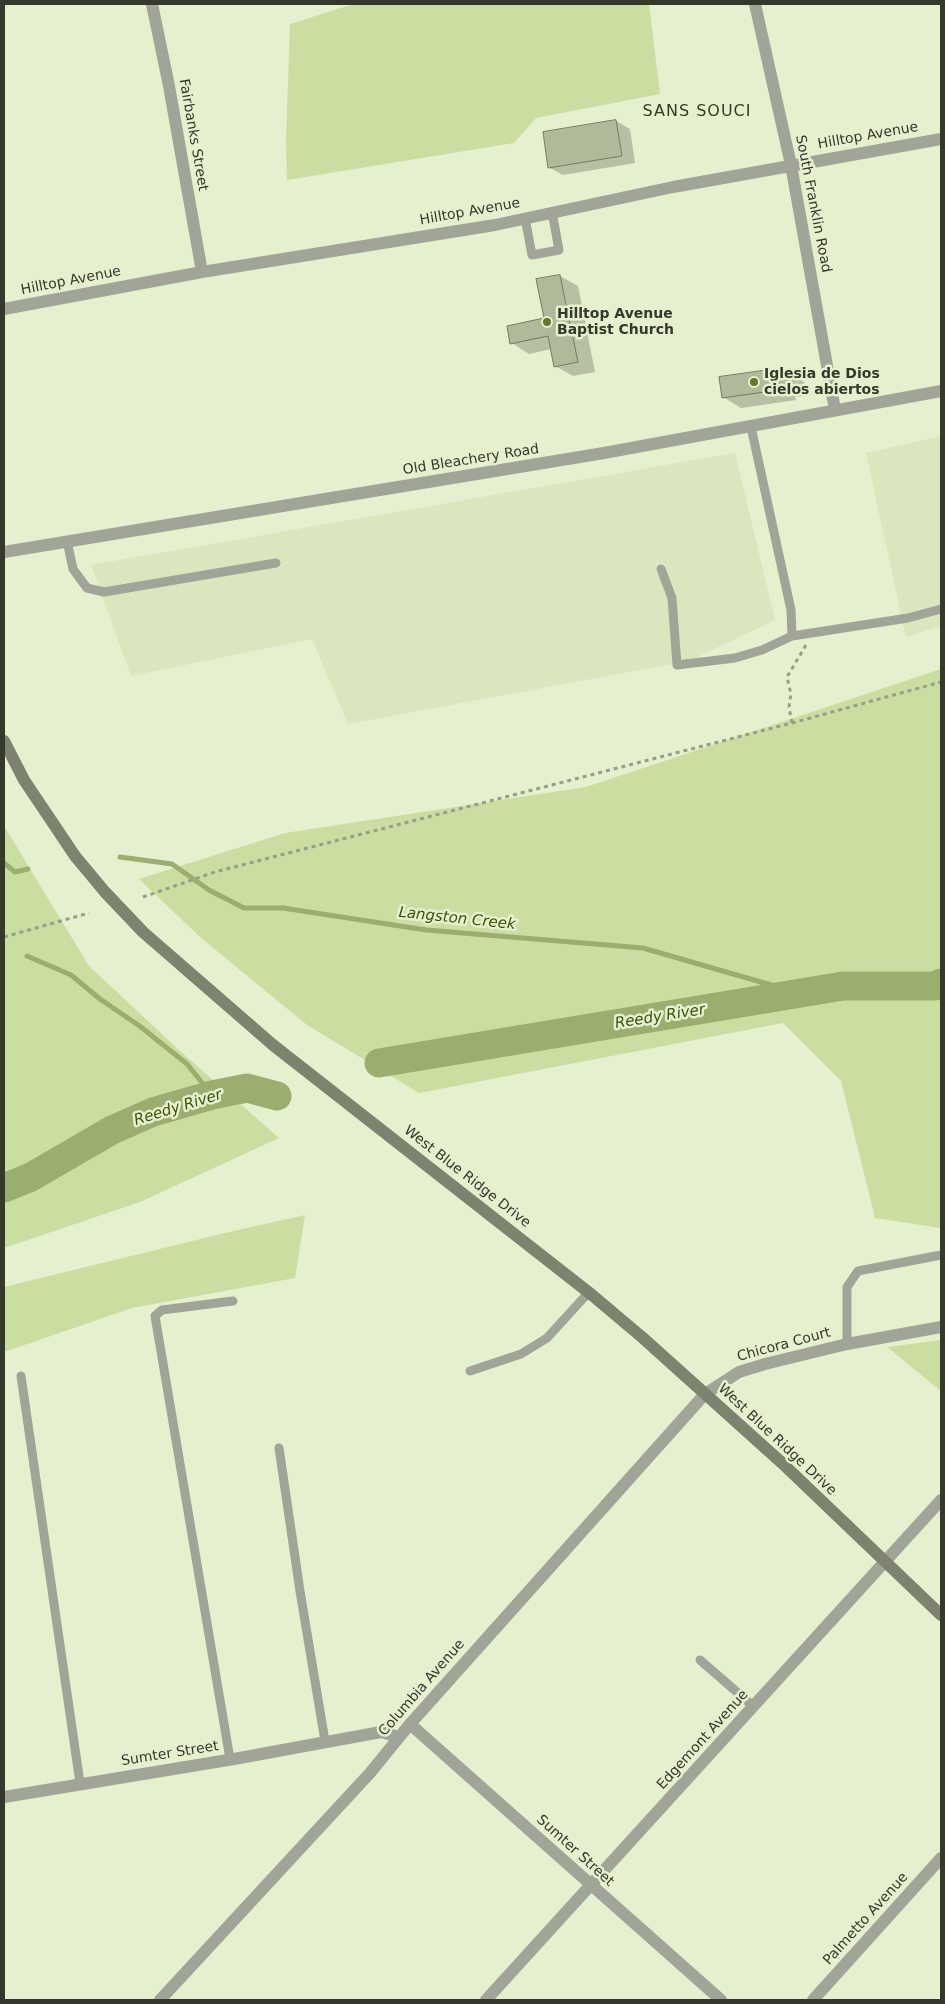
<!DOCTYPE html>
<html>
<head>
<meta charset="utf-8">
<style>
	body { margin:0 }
	#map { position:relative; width:945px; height:2004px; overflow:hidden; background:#e5f0cf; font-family:"DejaVu Sans",sans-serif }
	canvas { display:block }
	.frame { position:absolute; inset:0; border:5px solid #35392c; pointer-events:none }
</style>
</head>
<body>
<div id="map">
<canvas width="945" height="2004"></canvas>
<div class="frame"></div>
</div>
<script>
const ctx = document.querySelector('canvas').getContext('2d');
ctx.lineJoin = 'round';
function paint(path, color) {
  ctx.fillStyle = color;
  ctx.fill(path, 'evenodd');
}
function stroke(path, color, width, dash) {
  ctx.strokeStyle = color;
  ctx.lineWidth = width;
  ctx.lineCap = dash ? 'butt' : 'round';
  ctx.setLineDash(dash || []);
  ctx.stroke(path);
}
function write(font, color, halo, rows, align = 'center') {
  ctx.font = font + ' "DejaVu Sans",sans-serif';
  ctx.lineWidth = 5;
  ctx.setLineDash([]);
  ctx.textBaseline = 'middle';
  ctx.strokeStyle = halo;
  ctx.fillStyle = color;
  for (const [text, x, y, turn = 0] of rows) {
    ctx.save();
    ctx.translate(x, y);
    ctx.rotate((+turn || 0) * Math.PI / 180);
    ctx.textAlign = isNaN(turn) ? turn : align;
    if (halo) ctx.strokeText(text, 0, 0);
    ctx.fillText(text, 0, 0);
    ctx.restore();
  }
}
const built = new Path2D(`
	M 941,436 L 941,626 L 906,637 L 866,453 Z
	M 735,453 L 775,620 L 689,661 L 348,724 L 312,639 L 131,676 L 91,565 Z`);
const green = new Path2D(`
	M 354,4 L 649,4 L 660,94 L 536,118 L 514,143 L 287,180 L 286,142 L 290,24 Z
	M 941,669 L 941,1228 L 875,1218 L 841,1081 L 783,1023 L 419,1093 L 307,1025 L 200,937 L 139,879 L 285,833 L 586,787 Z
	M 4,826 L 89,966 L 179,1050 L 279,1138 L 140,1202 L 4,1248 Z
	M 305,1215 L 295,1278 L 132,1308 L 4,1352 L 4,1287 L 225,1233 Z
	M 941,1340 L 941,1391 L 887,1347 Z`);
const shadow = new Path2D(`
	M 616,121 L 630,129 L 635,163 L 563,175 L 550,168 L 544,133 Z
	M 560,276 L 578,286 L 595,372 L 573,376 L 555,366 L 552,349 L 529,354 L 512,343 L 546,319 Z
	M 775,370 L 780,373 L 786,372 L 804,382 L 806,396 L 795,397 L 796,400 L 741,408 L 723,397 Z`);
const stream = new Path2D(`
	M 120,857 L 172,864 L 209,890 L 244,908 L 283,908 L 426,930 L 643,948 L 799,993
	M 4,863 L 15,872 L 28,869
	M 27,956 L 71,975 L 100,999 L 141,1027 L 187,1064 L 212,1095`);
const river = new Path2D(`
	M 379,1063 L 843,986 L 935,986 L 941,983
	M 4,1188 L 31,1177 L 112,1130 L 153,1112 L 212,1095 L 247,1088 L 277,1096`);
const building = new Path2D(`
	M 616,120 L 622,156 L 548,168 L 543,132 Z
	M 560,275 L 578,362 L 554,367 L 548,336 L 510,344 L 507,326 L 544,318 L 536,279 Z
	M 776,369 L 776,372 L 786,370 L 788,386 L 778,388 L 779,390 L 722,398 L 719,377 Z`);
const path = new Path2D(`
	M 792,723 L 789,707 L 791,694 L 787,677 L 806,645
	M 143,897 L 215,872 L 792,723 L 941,682
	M 4,937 L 89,913`);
const lane = new Path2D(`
	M 525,218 L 532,255 L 559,250 L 552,212
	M 67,541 L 73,569 L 87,588 L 104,592 L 276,563
	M 661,569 L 672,598 L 677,665 L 735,658 L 762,650 L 792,636 L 791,610 L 751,427
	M 792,636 L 908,618 L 941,609
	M 847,1344 L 847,1287 L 858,1271 L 941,1255
	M 470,1371 L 521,1354 L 547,1338 L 589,1292
	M 21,1376 L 80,1783
	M 279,1448 L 300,1591 L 325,1741
	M 700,1660 L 753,1706
	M 230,1759 L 155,1316 L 162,1310 L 233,1301`);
const street = new Path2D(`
	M 152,4 L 169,86 L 202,272
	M 755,4 L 791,165 L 835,410
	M 4,309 L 202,272 L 495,225 L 673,187 L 941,139
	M 4,552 L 604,453 L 941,391
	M 410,1724 L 721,2000
	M 4,1797 L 234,1759 L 381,1732 L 399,1737
	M 160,2000 L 370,1773 L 410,1724 L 705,1394 L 739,1372 L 765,1364 L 847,1344 L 941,1327
	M 486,2000 L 941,1500
	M 813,2000 L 941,1858`);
const secondary = new Path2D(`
	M 4,741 L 24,780 L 75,856 L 105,892 L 143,932 L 273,1045 L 592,1295 L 643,1338 L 782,1463 L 941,1615`);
const markers = [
	[547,322,5,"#637829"],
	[754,382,5,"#637829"]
];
const streetNames = [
	["Fairbanks Street",193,135,80],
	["Hilltop Avenue",868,136,-10],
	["South Franklin Road",813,204,79],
	["Hilltop Avenue",470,212,-10],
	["Hilltop Avenue",71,281,-11],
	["Old Bleachery Road",471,460,-9],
	["West Blue Ridge Drive",467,1177,38],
	["Chicora Court",784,1345,-15],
	["West Blue Ridge Drive",777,1440,43],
	["Columbia Avenue",422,1688,-49],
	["Edgemont Avenue",703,1740,-48],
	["Sumter Street",170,1754,-9],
	["Sumter Street",575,1851,42],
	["Palmetto Avenue",866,1919,-48]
];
const poiNames = [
	["Hilltop Avenue",557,314],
	["Baptist Church",557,330],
	["Iglesia de Dios",764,374],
	["cielos abiertos",764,390]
];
const waterNames = [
	["Langston Creek",457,919,6],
	["Reedy River",660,1017,-9],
	["Reedy River",178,1108,-17]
];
const quarterNames = [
	["SANS SOUCI",697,112]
];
paint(built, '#d9e6be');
paint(green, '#cadea2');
paint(shadow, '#0003');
stroke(stream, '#9aae6f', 5);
stroke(river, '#9aae6f', 29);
paint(building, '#afba9b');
stroke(building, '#727c5f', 1);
stroke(path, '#979f87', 3, [4, 4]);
stroke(lane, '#a0a597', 9);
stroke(street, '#a0a597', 12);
stroke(secondary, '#7c836f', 12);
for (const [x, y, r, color] of markers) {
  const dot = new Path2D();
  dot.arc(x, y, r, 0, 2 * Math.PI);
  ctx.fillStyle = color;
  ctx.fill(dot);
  stroke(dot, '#e5f0cf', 2);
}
write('14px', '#35392c', '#e5f0cf', streetNames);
write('bold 14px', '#35392c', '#e5f0cf', poiNames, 'left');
write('italic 15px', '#3f5106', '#e5f0cf', waterNames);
ctx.letterSpacing = '1px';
write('16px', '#333b20', '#e5f0cf', quarterNames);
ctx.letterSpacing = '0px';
</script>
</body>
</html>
